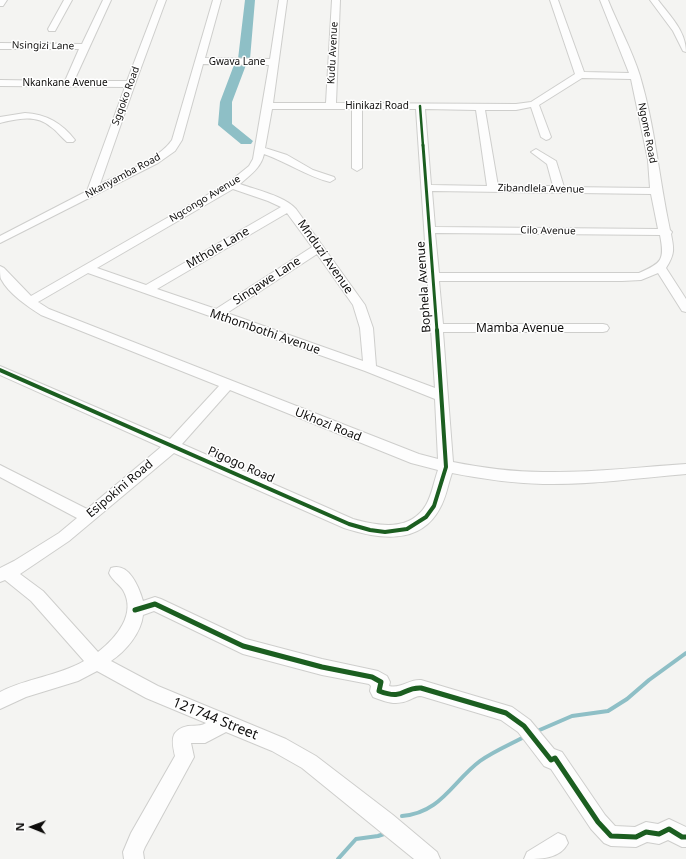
<!DOCTYPE html>
<html>
<head>
<meta charset="utf-8">
<style>
	body { margin:0 }
	#map { position:relative; width:686px; height:859px; overflow:hidden; background:#f4f4f2; font-family:"Noto Sans",sans-serif }
	canvas { display:block }
	.north { position:absolute; left:12px; top:807px; width:40px; height:40px; -webkit-text-stroke:3px #fff; paint-order:stroke; rotate:271deg; font-size:11px; font-weight:700; line-height:16px; text-align:center; color:#0e0d0c }
	.north::after { content:''; display:block; margin:auto; width:14px; height:18px; background:#0e0d0c; clip-path:polygon(50% 0,100% 100%,50% 72%,0 100%) }
</style>
</head>
<body>
<div id="map">
<canvas width="686" height="859"></canvas>
<div class="north">N</div>
</div>
<script>
const ctx = document.querySelector('canvas').getContext('2d');
ctx.lineJoin = 'round';
function stroke(path, color, width, dash) {
  ctx.strokeStyle = color;
  ctx.lineWidth = width;
  ctx.lineCap = dash ? 'butt' : 'round';
  ctx.setLineDash(dash || []);
  ctx.stroke(path);
}
function paint(path, color) {
  ctx.fillStyle = color;
  ctx.fill(path, 'evenodd');
}
function write(font, color, halo, rows, align = 'center') {
  ctx.font = font + ' "Noto Sans",sans-serif';
  ctx.lineWidth = 3;
  ctx.setLineDash([]);
  ctx.textBaseline = 'middle';
  ctx.strokeStyle = halo;
  ctx.fillStyle = color;
  for (const [text, x, y, turn = 0] of rows) {
    ctx.save();
    ctx.translate(x, y);
    ctx.rotate((+turn || 0) * Math.PI / 180);
    ctx.textAlign = isNaN(turn) ? turn : align;
    if (halo) ctx.strokeText(text, 0, 0);
    ctx.fillText(text, 0, 0);
    ctx.restore();
  }
}
const stream = new Path2D(`
	M 535,732 L 572,716 L 608,711 L 627,699 L 649,680 L 686,653
	M 402,816 C 441,813 453,781 480,761 C 494,751 511,744 526,736
	M 338,859 L 356,839 L 378,836 L 387,833`);
const river = new Path2D(`
	M 245,0 L 255,0 L 250,59 L 248,62 L 244,62 L 246,65 L 232,102 L 232,124 L 253,141 L 251,144 L 241,144 L 218,125 L 220,102 L 234,65 L 236,62 L 240,61 L 238,59 Z`);
const minor = new Path2D(`
	M 0,0 L 7,0 L 3,6 L 0,6 Z
	M 64,0 L 72,0 L 55,31 L 49,31 L 48,29 Z
	M 103,0 L 111,0 L 74,81 L 127,81 L 158,0 L 166,0 L 135,84 L 100,184 C 122,173 158,160 172,140 L 213,0 L 221,0 L 205,58 L 270,59 L 279,0 L 287,0 L 273,103 L 326,103 L 332,0 L 340,0 L 336,103 L 516,104 L 531,102 L 575,74 L 550,0 L 558,0 L 584,72 L 629,73 L 600,0 L 608,0 C 618,25 632,50 640,76 C 655,126 659,179 670,230 L 672,232 L 671,234 C 674,249 675,254 666,268 L 686,299 L 686,312 L 682,311 L 658,273 L 641,280 L 622,281 L 439,281 L 443,324 L 603,324 L 607,325 L 609,328 L 607,331 L 603,332 L 443,332 L 453,462 C 483,468 513,472 543,472 C 591,473 639,467 686,464 L 686,474 C 638,478 590,485 543,484 C 512,483 482,479 452,473 C 448,484 446,498 440,508 C 420,546 378,539 344,528 L 174,453 L 69,541 L 20,574 L 43,591 L 98,652 C 116,638 137,614 123,590 C 119,584 112,580 109,573 L 111,568 C 129,562 139,587 143,601 L 155,597 L 161,599 L 246,639 L 322,659 L 378,671 L 387,676 L 390,682 L 389,686 C 401,689 409,679 421,680 L 512,707 L 530,720 L 554,749 L 562,752 L 605,815 L 615,826 L 635,827 L 646,822 L 658,824 L 669,819 L 686,827 L 686,847 L 682,847 L 668,840 L 659,844 L 647,842 L 636,847 L 611,846 L 604,843 L 591,829 L 551,769 L 544,766 L 518,732 L 501,720 L 421,696 C 416,696 414,698 409,700 C 396,706 386,702 373,697 L 370,691 L 371,686 L 369,684 L 322,675 L 243,654 L 154,611 L 143,615 C 141,633 126,651 111,661 L 158,686 L 286,739 L 316,756 L 393,815 L 437,852 L 440,859 L 414,859 L 302,768 L 272,751 L 226,732 L 205,743 L 191,743 L 194,757 L 145,847 L 143,852 L 144,859 L 124,859 L 123,852 L 131,833 L 175,756 C 172,742 169,730 188,726 C 194,725 200,727 206,723 L 146,698 L 97,671 L 78,681 L 26,697 L 0,709 L 0,692 C 27,678 58,676 84,661 L 31,601 L 5,580 L 0,582 L 0,568 L 14,561 L 59,533 L 77,518 L 0,477 L 0,465 L 87,509 L 161,447 L 0,375 L 0,366 L 170,439 L 219,386 L 41,315 C 27,306 9,294 1,279 C 0,276 0,270 0,266 L 4,268 L 31,296 L 228,183 L 249,166 L 253,159 L 269,65 L 203,64 L 182,140 L 175,151 L 158,163 L 0,243 L 0,236 L 87,191 L 125,87 L 0,86 L 0,80 L 65,81 L 79,49 L 0,49 L 0,43 L 82,44 ZM 582,78 L 631,79 L 648,160 L 650,188 L 564,187 L 556,161 L 536,149 L 531,152 L 547,164 L 553,186 L 498,186 L 485,110 L 516,110 L 531,107 L 541,137 L 546,140 L 549,139 L 551,137 L 539,105 ZM 272,109 L 352,109 L 352,168 L 357,171 L 362,168 L 362,109 L 416,109 L 435,388 L 376,366 L 373,328 L 365,305 L 296,209 C 285,196 256,190 240,184 C 250,175 261,168 264,154 C 287,162 306,176 330,182 L 335,179 L 334,177 L 313,170 L 287,155 L 265,148 ZM 425,109 L 476,110 L 487,186 L 431,185 ZM 233,189 L 268,201 L 281,207 L 146,285 L 97,268 ZM 432,191 L 651,194 L 658,229 L 435,227 ZM 287,213 L 312,247 L 216,309 L 157,289 ZM 435,233 L 660,235 C 665,260 662,263 639,273 L 439,273 ZM 317,254 L 353,305 L 360,328 L 363,361 L 227,313 ZM 88,273 L 365,371 L 435,399 L 438,459 L 419,454 L 49,309 L 38,302 ZM 230,390 L 411,463 L 438,470 C 434,481 432,495 426,505 C 410,532 378,526 353,519 L 182,444 Z
	M 650,0 L 658,0 C 670,16 686,31 686,52 L 683,51 L 673,31 Z
	M 25,113 C 46,114 62,123 75,140 L 73,142 L 67,142 C 61,137 57,131 51,127 C 36,114 17,119 0,123 L 0,117 Z
	M 558,833 L 565,836 L 568,843 C 560,859 541,859 524,859 L 527,852 Z`);
const cyclewayFar3 = new Path2D(`
	M 420,106 L 423,146`);
const cyclewayFar2 = new Path2D(`
	M 423,145 L 437,331`);
const cyclewayFar1 = new Path2D(`
	M 0,370 L 349,524 L 370,530 L 385,532 L 407,529 L 426,517 L 434,506 L 446,467 L 437,330`);
const cycleway = new Path2D(`
	M 135,610 L 155,604 L 243,646 L 322,667 L 372,677 L 381,682 L 379,691 C 405,701 402,687 421,688 L 506,713 L 524,726 L 551,760 L 555,758 L 598,822 L 611,836 L 636,837 L 646,832 L 659,834 L 669,829 L 682,837 L 686,837`);
const farStreetnames = [
	["Nsingizi Lane",43,46,1],
	["Kudu Avenue",333,53,-87],
	["Gwava Lane",237,62],
	["Nkankane Avenue",65,83],
	["Sgqoko Road",126,96,-70],
	["Hinikazi Road",377,106],
	["Ngome Road",647,133,79],
	["Nkanyamba Road",123,176,-28],
	["Zibandlela Avenue",541,189,1],
	["Ngcongo Avenue",205,199,-31],
	["Cilo Avenue",548,231,1]
];
const streetNames = [
	["Mthole Lane",218,248,-30],
	["Mnduzi Avenue",325,257,55],
	["Sinqawe Lane",267,281,-33],
	["Bophela Avenue",424,287,-94],
	["Mamba Avenue",520,329],
	["Mthombothi Avenue",265,332,19],
	["Ukhozi Road",328,425,22],
	["Pigogo Road",241,465,24],
	["Esipokini Road",120,489,-40]
];
const nearStreetnames = [
	["121744 Street",215,719,22]
];
stroke(stream, '#8ebfc6', 4);
paint(river, '#8ebfc6');
stroke(minor, '#cececc', 2);
paint(minor, '#fdfdfd');
stroke(cyclewayFar3, '#1b5e20', 2.5);
stroke(cyclewayFar2, '#1b5e20', 3);
stroke(cyclewayFar1, '#1b5e20', 4);
stroke(cycleway, '#1b5e20', 5);
write('10px', '#0e0d0c', '#fff', farStreetnames);
write('12px', '#0e0d0c', '#fff', streetNames);
write('14px', '#0e0d0c', '#fff', nearStreetnames);
</script>
</body>
</html>
